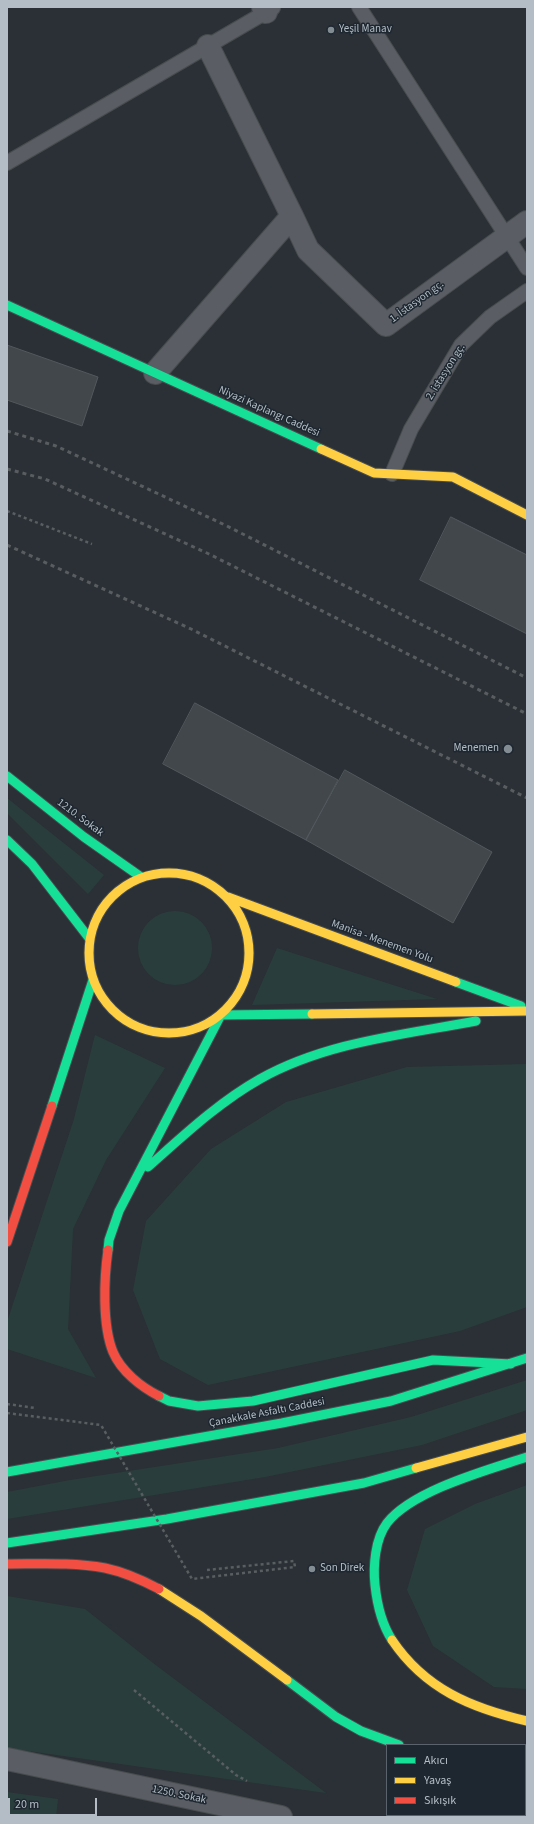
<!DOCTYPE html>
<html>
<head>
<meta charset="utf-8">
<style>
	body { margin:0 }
	#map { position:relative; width:534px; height:1824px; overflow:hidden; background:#2a3035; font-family:"Source Sans 3",sans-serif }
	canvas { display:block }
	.frame { position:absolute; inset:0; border:8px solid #b4bdc6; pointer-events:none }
	.legend { position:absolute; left:386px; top:1744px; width:140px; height:72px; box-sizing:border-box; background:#1e2730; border:1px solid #5a636c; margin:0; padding:5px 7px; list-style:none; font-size:12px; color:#b4bdc6 }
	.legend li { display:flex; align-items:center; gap:8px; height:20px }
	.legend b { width:20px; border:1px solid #5a636c }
	.scale { position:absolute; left:8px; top:1798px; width:89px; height:18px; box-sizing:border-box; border:2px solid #b4bdc6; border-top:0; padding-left:5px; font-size:12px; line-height:14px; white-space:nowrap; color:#b4bdc6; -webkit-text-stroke:3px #1e2730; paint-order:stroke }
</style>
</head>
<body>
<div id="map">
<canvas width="534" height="1824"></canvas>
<div class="frame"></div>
<ul class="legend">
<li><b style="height:5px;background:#16e098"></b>Akıcı</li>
<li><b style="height:5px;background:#ffcf43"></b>Yavaş</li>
<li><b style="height:5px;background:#f24e42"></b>Sıkışık</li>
</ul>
<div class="scale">20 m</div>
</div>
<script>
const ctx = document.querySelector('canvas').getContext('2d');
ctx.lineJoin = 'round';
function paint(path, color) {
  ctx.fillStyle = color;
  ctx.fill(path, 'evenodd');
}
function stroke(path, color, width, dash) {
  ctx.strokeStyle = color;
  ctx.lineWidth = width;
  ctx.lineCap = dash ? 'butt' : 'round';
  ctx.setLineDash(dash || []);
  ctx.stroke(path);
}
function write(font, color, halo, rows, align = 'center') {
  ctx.font = font + ' "Source Sans 3",sans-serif';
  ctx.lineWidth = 3;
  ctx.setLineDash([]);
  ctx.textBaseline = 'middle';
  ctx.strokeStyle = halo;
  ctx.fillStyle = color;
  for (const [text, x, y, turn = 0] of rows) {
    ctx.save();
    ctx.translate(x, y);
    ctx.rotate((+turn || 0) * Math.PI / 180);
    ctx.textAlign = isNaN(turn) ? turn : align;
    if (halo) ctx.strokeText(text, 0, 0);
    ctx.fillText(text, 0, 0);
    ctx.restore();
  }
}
const green = new Path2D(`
	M 7,798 L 104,875 L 88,894 L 7,813 Z
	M138 948a37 37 0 1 1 74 0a37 37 0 1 1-74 0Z
	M 277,948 L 437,999 L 252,1005 Z
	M 95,1035 L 165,1068 L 106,1160 L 73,1229 L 68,1329 L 96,1378 L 7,1349 L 7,1322 L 74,1119 Z
	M 527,1064 L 527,1307 L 460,1331 L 208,1385 L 160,1359 L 133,1290 L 146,1221 L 211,1149 L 286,1102 L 407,1067 Z
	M 527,1380 L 527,1410 L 422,1445 L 265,1477 L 7,1519 L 7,1492 L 70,1480 L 278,1448 L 411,1417 Z
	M 527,1485 L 527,1689 L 494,1687 L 433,1646 L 407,1590 L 425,1529 L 475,1504 Z
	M 7,1596 L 85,1609 L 153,1663 L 326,1793 L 7,1748 Z
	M 7,1792 L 58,1799 L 56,1817 L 7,1817 Z`);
const building = new Path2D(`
	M 7,345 L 98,377 L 82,426 L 7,400 Z
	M 451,517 L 527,555 L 527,634 L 420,580 Z
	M 195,703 L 338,780 L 306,840 L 163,764 Z
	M 345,770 L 492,852 L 453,923 L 306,840 Z`);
const path = new Path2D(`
	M 7,511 L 92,544
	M 7,1404 L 35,1408
	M 134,1690 L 236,1775 L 247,1781`);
const lane = new Path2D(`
	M 359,7 L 527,268
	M 7,163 L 273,8
	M 392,474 L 411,429 L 461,345 L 490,317 L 527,291`);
const street = new Path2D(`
	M 263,7 L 266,12
	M 208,46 L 292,216
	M 155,373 L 292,216 L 308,250 L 386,325 L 527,222
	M 7,1759 L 281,1817`);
const fast = new Path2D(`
	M 7,305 L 321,449
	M 7,776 L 84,837 L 141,877
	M 7,840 L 32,864 L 89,938
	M 456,982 L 521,1006
	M 52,1106 L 93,980
	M 148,1167 C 183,1136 219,1102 260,1079 C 326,1042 403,1035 476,1021
	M 108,1250 L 109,1240 L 119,1211 L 221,1015 L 312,1014
	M 159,1396 L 169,1401 L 198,1406 L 253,1401 L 433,1360 L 511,1364
	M 7,1472 L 282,1423 L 391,1401 L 527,1358
	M 7,1543 L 167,1519 L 364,1483 L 416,1468
	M 392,1640 C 381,1623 377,1604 375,1585 C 373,1566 375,1539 387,1523 C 413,1490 488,1470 527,1457
	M 287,1680 L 336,1717 L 361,1731 L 399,1745`);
const slow = new Path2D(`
	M 321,449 L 374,473 L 453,477 L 527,515
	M89 953a80 80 0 1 1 160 0a80 80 0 1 1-160 0Z
	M 228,897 L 456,982
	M 312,1014 L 527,1011
	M 416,1468 L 527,1437
	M 159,1589 L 201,1616 L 287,1680
	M 392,1640 C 425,1689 471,1708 527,1721
	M 525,1776 L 527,1777`);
const jam = new Path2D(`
	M 7,1242 L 52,1106
	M 108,1250 C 104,1278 102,1325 113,1352 C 121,1371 141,1387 159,1396
	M 7,1564 C 39,1564 73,1562 105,1568 C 124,1572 142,1580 159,1589`);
const rail = new Path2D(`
	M 7,431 L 56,446 L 225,525 L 527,678
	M 7,469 L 45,479 L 209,554 L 527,714
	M 7,545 L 191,629 L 527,798`);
const pathBridge = new Path2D(`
	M 7,1413 L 101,1425 L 192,1579 L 295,1567 L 294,1561 L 207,1570`);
const markers = [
	[331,30,4,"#848c93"],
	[508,749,5,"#848c93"],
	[312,1569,4,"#848c93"]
];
const poiNames = [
	["Yeşil Manav",339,30],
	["Menemen",499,749,"right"],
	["Son Direk",320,1569]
];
const streetNames = [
	["1. İstasyon gç.",417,302,-36],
	["2. istasyon gç.",446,372,-58],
	["Niyazi Kaplangı Caddesi",269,412,24],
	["1210. Sokak",80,818,37],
	["Manisa - Menemen Yolu",382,942,20],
	["Çanakkale Asfaltı Caddesi",267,1413,-11],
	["1250. Sokak",179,1795,12]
];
paint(green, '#2a3d3d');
paint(building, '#42474c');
stroke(building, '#52585d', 1);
stroke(lane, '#484c50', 16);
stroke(street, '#484c50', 24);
stroke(fast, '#484c50', 11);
stroke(slow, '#484c50', 11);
stroke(jam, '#484c50', 11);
stroke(path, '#585e62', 2.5, [3, 3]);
stroke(lane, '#5a5e64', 14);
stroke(street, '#5a5e64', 22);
stroke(fast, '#16e098', 9);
stroke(slow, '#ffcf43', 9);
stroke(jam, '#f24e42', 9);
stroke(rail, '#595d61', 3, [4, 4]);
stroke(pathBridge, '#585e62', 2.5, [3, 3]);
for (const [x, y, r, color] of markers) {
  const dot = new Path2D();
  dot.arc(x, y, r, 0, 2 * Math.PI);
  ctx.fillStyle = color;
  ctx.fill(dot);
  stroke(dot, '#1e2730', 1.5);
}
write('11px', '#b4bdc6', '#1e2730', poiNames, 'left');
write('11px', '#b4bdc6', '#1e2730', streetNames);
</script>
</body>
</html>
